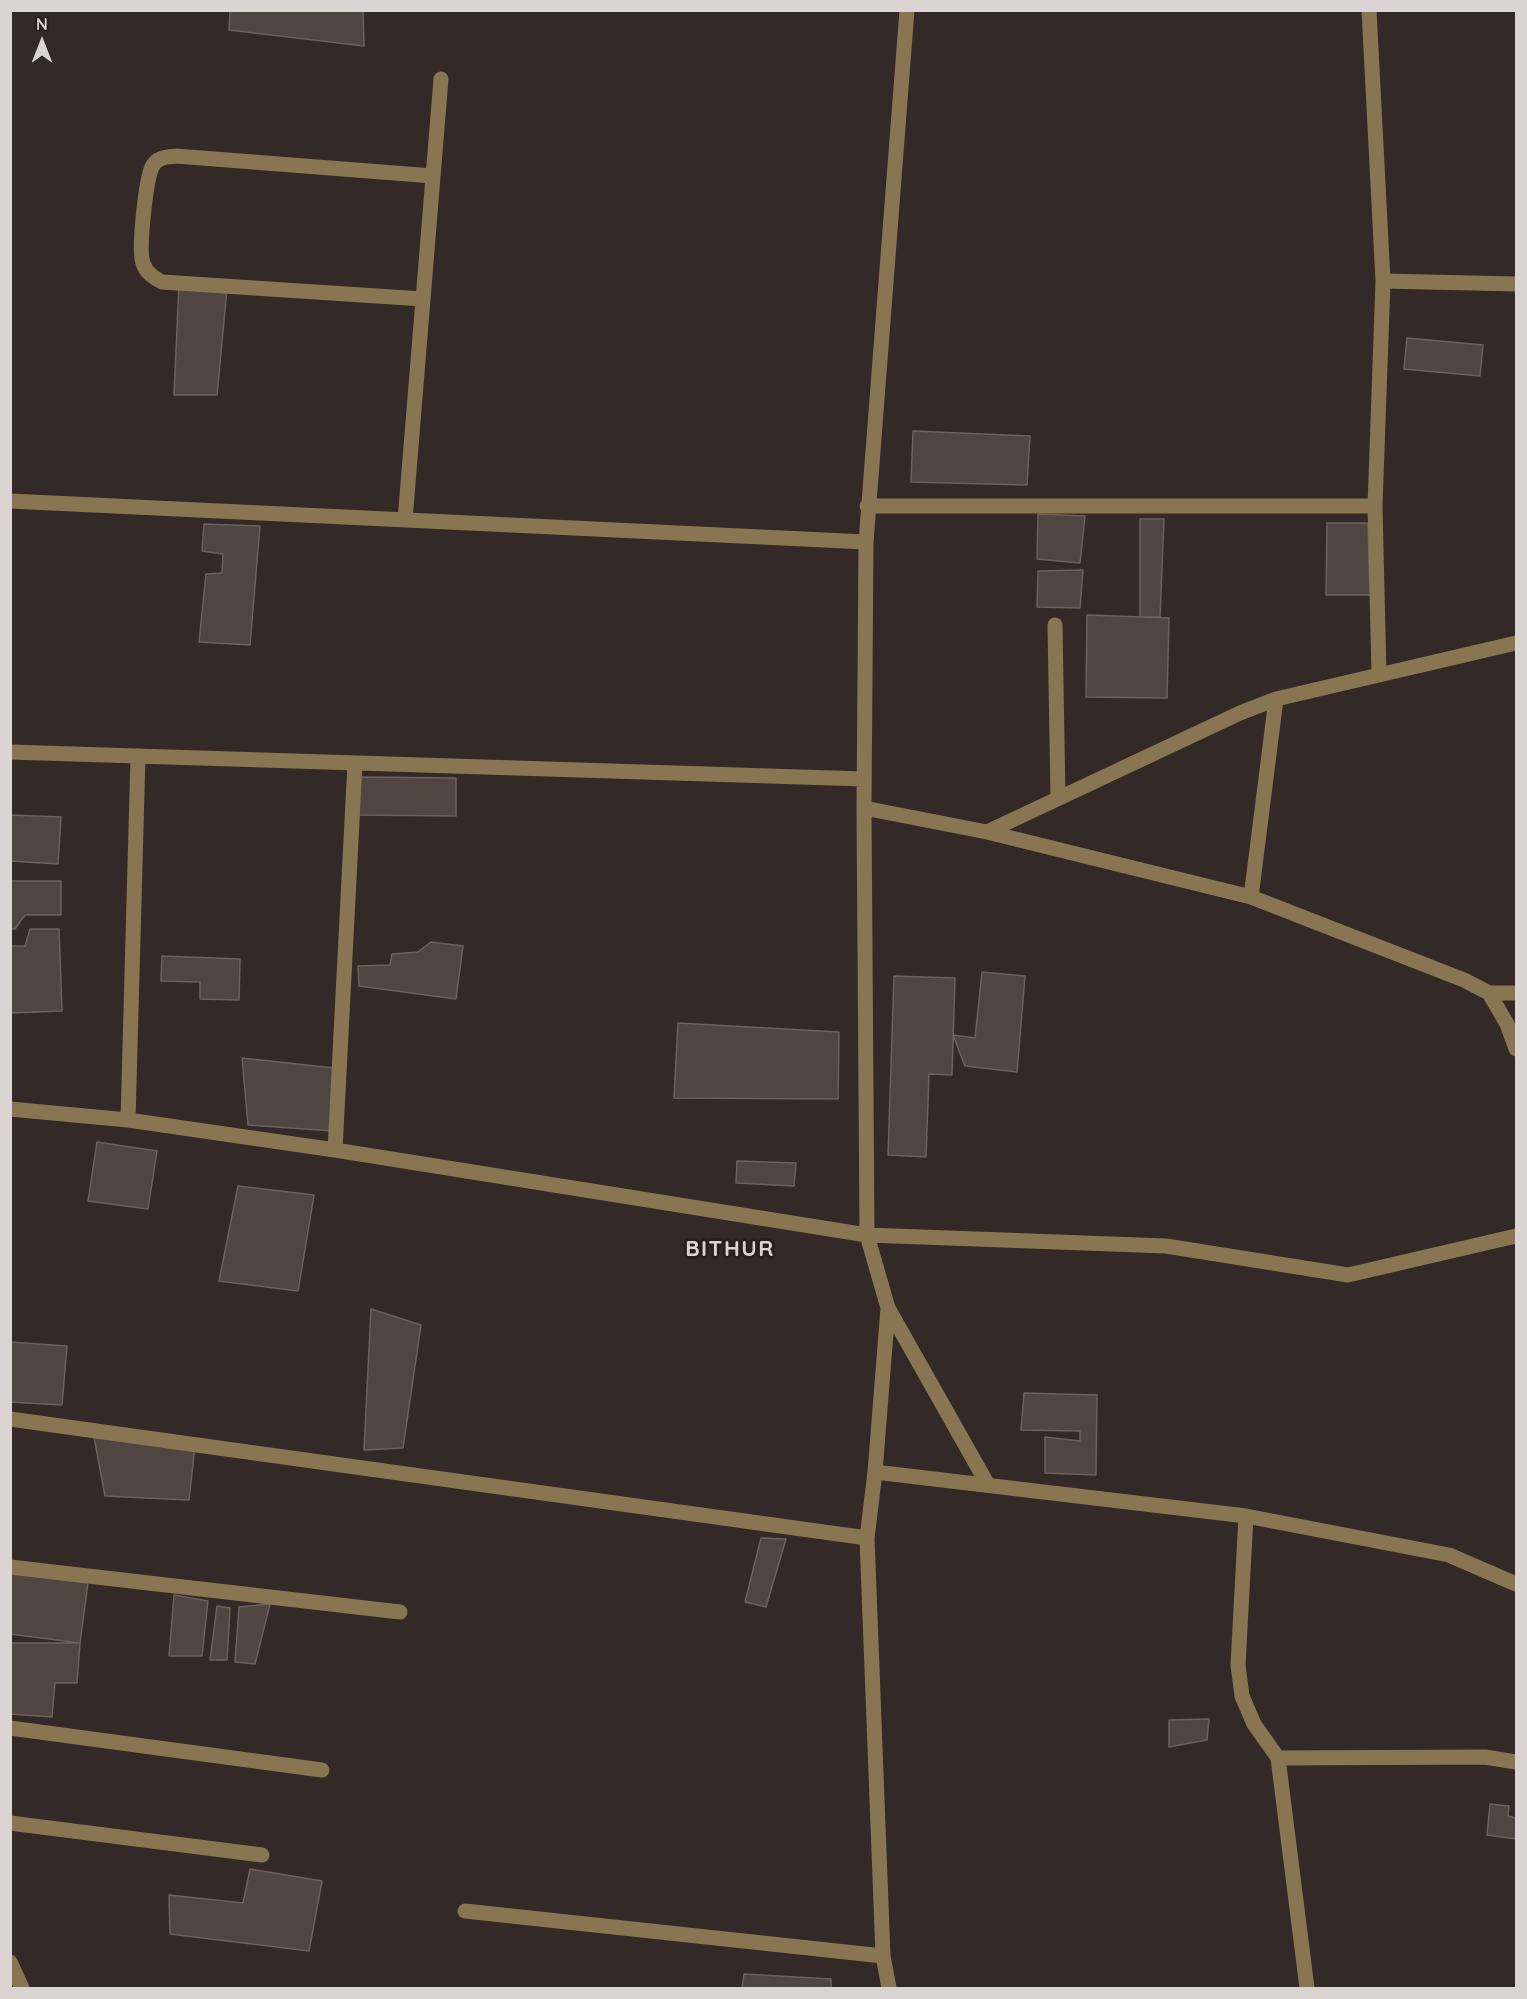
<!DOCTYPE html>
<html>
<head>
<meta charset="utf-8">
<style>
	body { margin:0 }
	#map { position:relative; width:1527px; height:1999px; overflow:hidden; background:#332a27; font-family:Quicksand,sans-serif }
	canvas { display:block }
	.frame { position:absolute; inset:0; border:12px solid #dbd4d2; pointer-events:none }
	.north { position:absolute; left:12px; top:12px; width:60px; height:60px; -webkit-text-stroke:4px #29201d; paint-order:stroke; rotate:0deg; font-size:16px; font-weight:700; line-height:24px; text-align:center; color:#dbd4d2 }
	.north::after { content:''; display:block; margin:auto; width:21px; height:27px; background:#dbd4d2; clip-path:polygon(50% 0,100% 100%,50% 72%,0 100%) }
</style>
</head>
<body>
<div id="map">
<canvas width="1527" height="1999"></canvas>
<div class="frame"></div>
<div class="north">N</div>
</div>
<script>
const ctx = document.querySelector('canvas').getContext('2d');
ctx.lineJoin = 'round';
function paint(path, color) {
  ctx.fillStyle = color;
  ctx.fill(path, 'evenodd');
}
function stroke(path, color, width, dash) {
  ctx.strokeStyle = color;
  ctx.lineWidth = width;
  ctx.lineCap = dash ? 'butt' : 'round';
  ctx.setLineDash(dash || []);
  ctx.stroke(path);
}
function write(font, color, halo, rows, align = 'center') {
  ctx.font = font + ' Quicksand,sans-serif';
  ctx.lineWidth = 6;
  ctx.setLineDash([]);
  ctx.textBaseline = 'middle';
  ctx.strokeStyle = halo;
  ctx.fillStyle = color;
  for (const [text, x, y, turn = 0] of rows) {
    ctx.save();
    ctx.translate(x, y);
    ctx.rotate((+turn || 0) * Math.PI / 180);
    ctx.textAlign = isNaN(turn) ? turn : align;
    if (halo) ctx.strokeText(text, 0, 0);
    ctx.fillText(text, 0, 0);
    ctx.restore();
  }
}
const building = new Path2D(`
	M 230,10 L 363,10 L 364,46 L 229,30 Z
	M 179,284 L 227,289 L 217,395 L 174,395 Z
	M 1407,338 L 1483,345 L 1480,376 L 1404,369 Z
	M 913,431 L 1030,436 L 1027,485 L 911,482 Z
	M 1038,514 L 1085,516 L 1080,563 L 1037,559 Z
	M 1140,519 L 1164,519 L 1160,617 L 1140,617 Z
	M 1327,523 L 1368,523 L 1370,595 L 1326,595 Z
	M 204,524 L 260,526 L 250,645 L 199,642 L 206,574 L 222,573 L 223,554 L 202,551 Z
	M 1083,570 L 1080,608 L 1037,607 L 1038,571 Z
	M 1087,615 L 1169,618 L 1167,698 L 1086,697 Z
	M 358,777 L 456,778 L 456,816 L 358,815 Z
	M 10,815 L 61,817 L 58,864 L 10,861 Z
	M 10,881 L 61,881 L 61,915 L 25,915 L 15,929 L 10,929 Z
	M 30,929 L 59,929 L 62,1011 L 10,1013 L 10,946 L 25,946 Z
	M 431,942 L 463,946 L 456,999 L 359,986 L 358,966 L 390,965 L 392,954 L 418,952 Z
	M 162,956 L 240,959 L 239,1000 L 200,999 L 200,982 L 161,981 Z
	M 982,972 L 1025,976 L 1017,1072 L 965,1066 L 953,1035 L 975,1038 Z
	M 894,976 L 955,978 L 952,1075 L 929,1074 L 926,1157 L 888,1155 Z
	M 678,1023 L 839,1032 L 838,1099 L 674,1098 Z
	M 242,1058 L 334,1068 L 333,1131 L 248,1125 Z
	M 97,1142 L 157,1151 L 148,1209 L 88,1201 Z
	M 737,1161 L 796,1163 L 794,1186 L 736,1183 Z
	M 238,1186 L 314,1195 L 298,1291 L 219,1281 Z
	M 371,1309 L 421,1325 L 403,1448 L 364,1450 Z
	M 10,1342 L 67,1346 L 62,1405 L 10,1402 Z
	M 1024,1393 L 1097,1395 L 1096,1475 L 1045,1473 L 1045,1437 L 1080,1441 L 1080,1431 L 1021,1430 Z
	M 94,1437 L 195,1446 L 189,1500 L 105,1496 Z
	M 761,1538 L 786,1539 L 766,1607 L 745,1602 Z
	M 10,1572 L 88,1583 L 80,1643 L 10,1634 Z
	M 174,1595 L 208,1601 L 202,1656 L 169,1656 Z
	M 270,1604 L 255,1664 L 235,1662 L 239,1607 Z
	M 217,1606 L 230,1608 L 227,1660 L 210,1660 Z
	M 10,1643 L 80,1643 L 77,1683 L 55,1683 L 52,1717 L 10,1714 Z
	M 1209,1719 L 1207,1740 L 1169,1747 L 1169,1720 Z
	M 1490,1804 L 1509,1806 L 1508,1816 L 1516,1818 L 1516,1839 L 1487,1835 Z
	M 250,1869 L 322,1881 L 309,1951 L 170,1934 L 169,1895 L 243,1903 Z
	M 744,1974 L 831,1979 L 831,1988 L 742,1988 Z`);
const minor = new Path2D(`
	M 1369,10 L 1383,281 L 1375,506 L 1379,675
	M 1383,281 L 1516,284
	M 423,299 L 162,282 C 153,277 146,273 143,263 C 138,250 146,180 152,167 C 157,157 166,157 176,156 L 433,176
	M 10,501 L 866,542
	M 867,506 L 1375,506
	M 405,520 L 441,79
	M 1055,625 L 1058,798
	M 10,752 L 864,779
	M 864,808 L 987,832 L 1251,897 L 1464,980 L 1489,993 L 1507,1024 L 1516,1049
	M 987,832 L 1240,713 L 1276,699 L 1516,643
	M 1251,897 L 1276,699
	M 1489,993 L 1516,993
	M 10,1109 L 128,1120 L 335,1150 L 867,1235 L 864,808 L 866,542 L 907,10
	M 128,1120 L 138,756
	M 335,1150 L 355,763
	M 888,1308 L 988,1485
	M 10,1419 L 867,1538
	M 875,1472 L 1246,1516 L 1238,1665 L 1242,1696 L 1254,1724 L 1278,1758 L 1307,1988
	M 1246,1516 L 1449,1555 L 1516,1584
	M 10,1567 L 400,1612
	M 10,1728 L 322,1770
	M 1278,1758 L 1485,1757 L 1516,1762
	M 10,1823 L 262,1855
	M 465,1911 L 883,1956
	M 10,1962 L 22,1988
	M 889,1988 L 883,1956 L 867,1538 L 875,1472 L 888,1308 L 867,1235 L 1166,1246 L 1348,1275 L 1516,1236`);
const districtNames = [
	["BITHUR",730,1249]
];
paint(building, '#4f4541');
stroke(building, '#6c615d', 1.5);
stroke(minor, '#887552', 15);
ctx.letterSpacing = '1.5px';
write('bold 22px', '#dbd4d2', '#29201d', districtNames);
ctx.letterSpacing = '0px';
</script>
</body>
</html>
